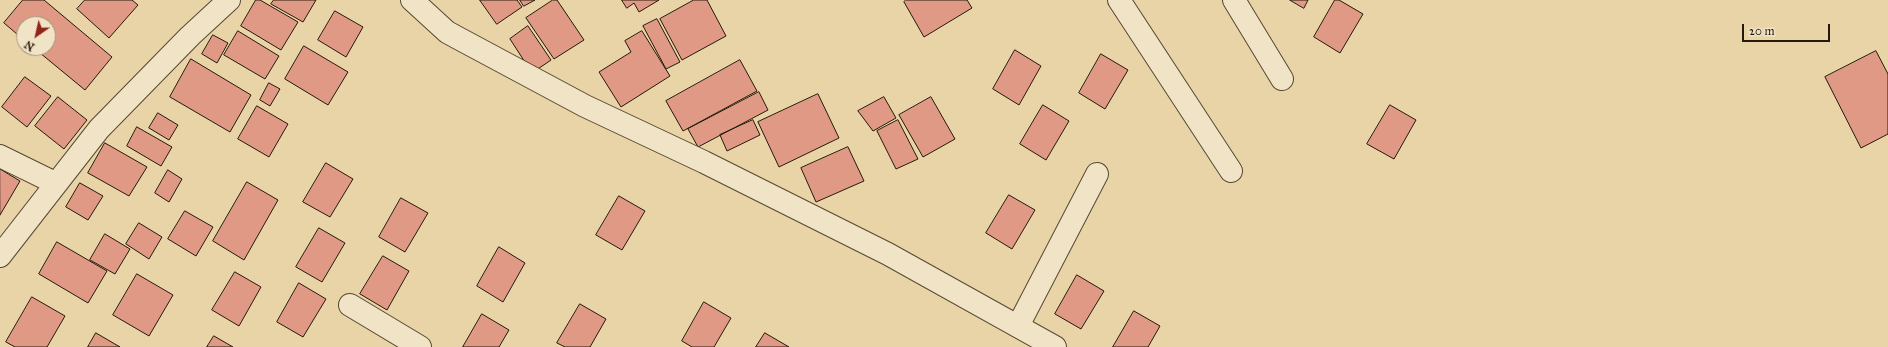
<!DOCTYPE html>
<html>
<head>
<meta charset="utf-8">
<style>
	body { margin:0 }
	#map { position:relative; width:1888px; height:347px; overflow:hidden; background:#e9d4a8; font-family:"IM FELL Great Primer",serif }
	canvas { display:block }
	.north { position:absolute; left:16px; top:16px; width:40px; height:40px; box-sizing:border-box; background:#f1e3c6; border:1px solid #9f927a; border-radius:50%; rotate:214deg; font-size:11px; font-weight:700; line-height:16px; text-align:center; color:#251909 }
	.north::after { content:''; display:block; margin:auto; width:14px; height:18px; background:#8f2418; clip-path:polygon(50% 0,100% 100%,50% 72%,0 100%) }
	.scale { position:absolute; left:1742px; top:24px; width:88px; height:18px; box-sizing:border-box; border:2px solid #251909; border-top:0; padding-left:5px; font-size:12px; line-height:14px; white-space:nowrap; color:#251909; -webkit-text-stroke:3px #f1e3c6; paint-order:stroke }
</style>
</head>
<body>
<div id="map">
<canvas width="1888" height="347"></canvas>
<div class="north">N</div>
<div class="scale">20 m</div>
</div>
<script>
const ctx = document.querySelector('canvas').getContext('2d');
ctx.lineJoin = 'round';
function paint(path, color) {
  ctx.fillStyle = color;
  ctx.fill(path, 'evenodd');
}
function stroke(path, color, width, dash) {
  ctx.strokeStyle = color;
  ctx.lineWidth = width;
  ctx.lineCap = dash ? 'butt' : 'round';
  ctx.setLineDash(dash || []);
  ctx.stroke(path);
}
const building = new Path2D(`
	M 23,0 L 44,0 L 112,57 L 85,90 L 34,48 L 48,48 L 48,24 L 24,24 L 24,40 L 4,23 Z
	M 85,0 L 132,0 L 138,5 L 109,38 L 77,9 Z
	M 256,0 L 260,0 L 298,22 L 281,50 L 241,26 Z
	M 274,0 L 316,0 L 303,22 L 271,4 Z
	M 480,0 L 517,0 L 522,7 L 497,24 Z
	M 520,0 L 535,0 L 524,6 Z
	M 553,0 L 557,0 L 584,40 L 554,59 L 526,18 Z
	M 622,0 L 659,0 L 639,12 L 634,3 L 627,8 Z
	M 694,0 L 707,0 L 726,36 L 682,60 L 660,19 Z
	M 906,0 L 967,0 L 972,8 L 924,37 L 904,2 Z
	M 1290,0 L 1308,0 L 1304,8 Z
	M 1335,0 L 1339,0 L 1363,14 L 1340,53 L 1314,37 Z
	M 335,11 L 363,27 L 346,57 L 318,40 Z
	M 657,19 L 680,62 L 666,69 L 643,26 Z
	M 528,26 L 551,60 L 532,73 L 510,39 Z
	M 238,31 L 279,56 L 265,79 L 224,55 Z
	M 642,31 L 670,76 L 621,107 L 599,72 L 631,52 L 625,41 Z
	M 213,35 L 228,43 L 217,63 L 202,54 Z
	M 304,46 L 348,72 L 328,105 L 285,79 Z
	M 1015,50 L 1041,66 L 1019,105 L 993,89 Z
	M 1876,51 L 1888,74 L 1888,134 L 1861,148 L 1825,77 Z
	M 1101,54 L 1128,70 L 1105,109 L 1079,93 Z
	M 191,59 L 251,95 L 230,132 L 170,97 Z
	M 740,60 L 757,91 L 683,131 L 666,101 Z
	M 25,77 L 51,96 L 27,127 L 2,107 Z
	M 269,83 L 280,89 L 270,106 L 260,100 Z
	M 759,92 L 768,110 L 698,147 L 688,129 Z
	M 818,94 L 839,138 L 779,167 L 758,122 Z
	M 58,97 L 87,120 L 64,149 L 35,126 Z
	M 884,97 L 896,118 L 873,131 L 858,111 Z
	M 931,97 L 955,139 L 923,157 L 899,115 Z
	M 1043,105 L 1069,121 L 1046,160 L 1020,144 Z
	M 1390,105 L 1416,120 L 1394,159 L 1367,144 Z
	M 257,106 L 288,124 L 269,157 L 238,139 Z
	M 158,113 L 178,125 L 169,140 L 149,128 Z
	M 753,120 L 760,135 L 727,151 L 720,135 Z
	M 898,120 L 918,159 L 896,169 L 877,131 Z
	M 137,127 L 172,147 L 161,166 L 127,146 Z
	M 105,143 L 147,167 L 129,196 L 88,173 Z
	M 848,147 L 864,181 L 816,202 L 801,168 Z
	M 326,163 L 353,179 L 330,217 L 303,202 Z
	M 0,169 L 20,181 L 0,215 Z
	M 168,170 L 182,179 L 169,202 L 155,193 Z
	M 247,182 L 278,200 L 244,260 L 213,241 Z
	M 80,183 L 103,196 L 88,220 L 66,207 Z
	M 1009,195 L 1035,210 L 1012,249 L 986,233 Z
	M 619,196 L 645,211 L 622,250 L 596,235 Z
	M 401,198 L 428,213 L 405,252 L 379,237 Z
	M 185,211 L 213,227 L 196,256 L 168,239 Z
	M 139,223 L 162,237 L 149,259 L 126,244 Z
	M 319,228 L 345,243 L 322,282 L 296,267 Z
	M 105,234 L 130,249 L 115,274 L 90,260 Z
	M 57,242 L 107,271 L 88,303 L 39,274 Z
	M 499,247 L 525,263 L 503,302 L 477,286 Z
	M 383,256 L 409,271 L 387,310 L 360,294 Z
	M 235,272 L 261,287 L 239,326 L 212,310 Z
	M 137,274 L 173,295 L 149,336 L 113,315 Z
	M 1077,275 L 1104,291 L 1081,329 L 1055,314 Z
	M 299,283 L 326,299 L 303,337 L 277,322 Z
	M 32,297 L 65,316 L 47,347 L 15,347 L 6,342 Z
	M 704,302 L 731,318 L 714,347 L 692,347 L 682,341 Z
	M 580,304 L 606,319 L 590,347 L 565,347 L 557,343 Z
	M 1134,311 L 1160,326 L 1148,347 L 1113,347 Z
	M 482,314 L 509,330 L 499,347 L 463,347 Z
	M 96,333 L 120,347 L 88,347 Z
	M 765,333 L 789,347 L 756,347 Z
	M 214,336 L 233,347 L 207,347 Z`);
const minor = new Path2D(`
	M 1119,0 L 1231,171
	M 1234,0 L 1282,79
	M 0,156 L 55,183
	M 350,305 L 420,347
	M 1018,326 L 1097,174`);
const tertiary = new Path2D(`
	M 412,0 L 447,32 L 458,38 L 585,106 L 704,162 L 888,254 L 1055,347
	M 0,256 L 99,129 L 190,36 L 229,0`);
paint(building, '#e09985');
stroke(building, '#251909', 1);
stroke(minor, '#564831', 24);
stroke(tertiary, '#564831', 24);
stroke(minor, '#f1e3c6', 22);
stroke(tertiary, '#f1e3c6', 22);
</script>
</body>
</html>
